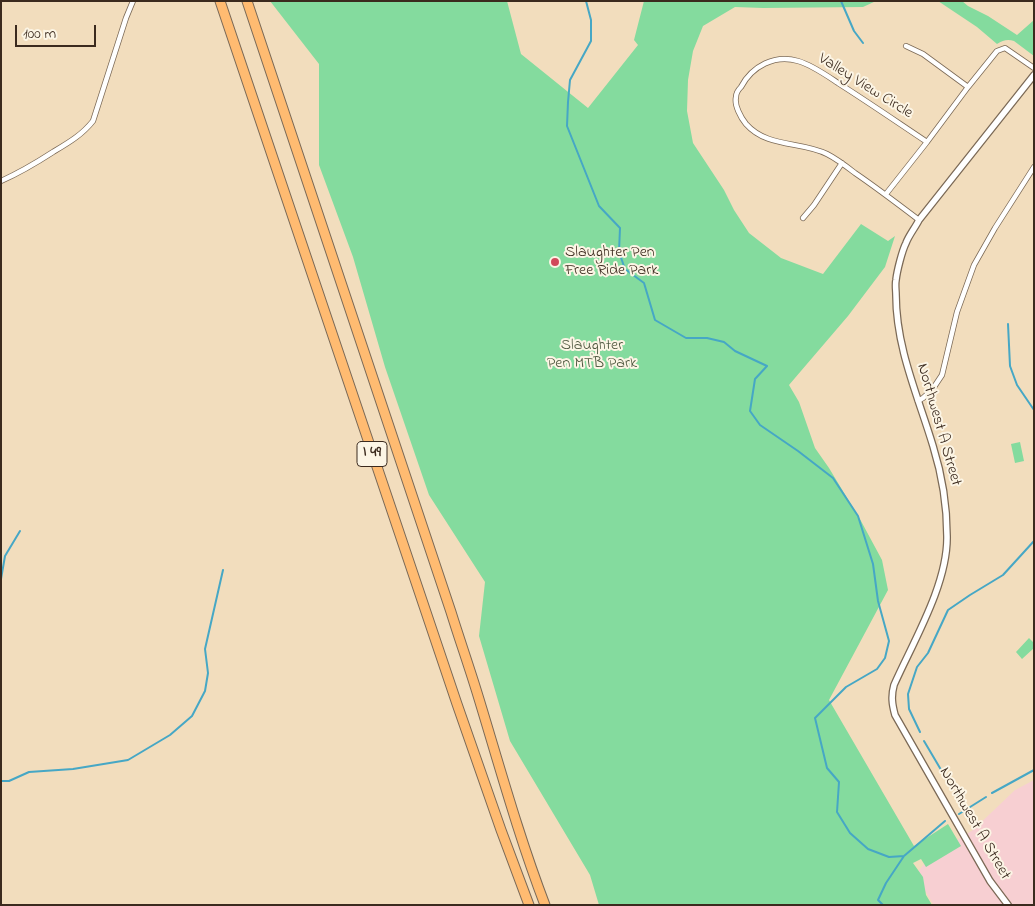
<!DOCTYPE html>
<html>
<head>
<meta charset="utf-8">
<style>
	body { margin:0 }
	#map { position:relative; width:1035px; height:906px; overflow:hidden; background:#f2ddbd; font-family:"Indie Flower",sans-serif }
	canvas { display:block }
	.frame { position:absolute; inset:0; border:2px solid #3b2a1e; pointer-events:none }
	.scale { position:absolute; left:15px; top:25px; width:81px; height:22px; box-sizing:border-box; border:2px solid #3b2a1e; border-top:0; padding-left:6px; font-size:15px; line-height:18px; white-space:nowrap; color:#3b2a1e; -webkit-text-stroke:4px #fcf5e5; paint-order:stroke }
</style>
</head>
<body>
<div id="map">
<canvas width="1035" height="906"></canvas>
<div class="frame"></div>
<div class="scale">100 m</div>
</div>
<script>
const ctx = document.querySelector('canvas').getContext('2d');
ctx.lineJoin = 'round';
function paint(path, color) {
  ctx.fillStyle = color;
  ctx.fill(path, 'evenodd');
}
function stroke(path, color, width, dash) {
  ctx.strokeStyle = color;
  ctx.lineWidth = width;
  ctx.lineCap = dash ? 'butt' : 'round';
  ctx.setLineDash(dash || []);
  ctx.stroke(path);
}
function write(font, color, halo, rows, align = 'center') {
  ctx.font = font + ' "Indie Flower",sans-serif';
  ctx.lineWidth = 4;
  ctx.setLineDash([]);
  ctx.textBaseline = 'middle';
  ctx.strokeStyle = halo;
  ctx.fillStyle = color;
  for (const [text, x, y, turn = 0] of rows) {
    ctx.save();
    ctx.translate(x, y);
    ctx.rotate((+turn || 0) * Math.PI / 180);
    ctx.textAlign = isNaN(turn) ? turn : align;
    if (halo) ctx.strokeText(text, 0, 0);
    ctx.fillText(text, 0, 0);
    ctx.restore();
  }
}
const built = new Path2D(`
	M 1034,780 L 1034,905 L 934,905 L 915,875 L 931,856 L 973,830 L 1015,790 Z`);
const green = new Path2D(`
	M 270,1 L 507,1 L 521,54 L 588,108 L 638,45 L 634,40 L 644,1 L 876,1 L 863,7 L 763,8 L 735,7 L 703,26 L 693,51 L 688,80 L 687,111 L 693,143 L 724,190 L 734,210 L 749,233 L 781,258 L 823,274 L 861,224 L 888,241 L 895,236 L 885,267 L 848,316 L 789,385 L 799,402 L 815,448 L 829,468 L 861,521 L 882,560 L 888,590 L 829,700 L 914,846 L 948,824 L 961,846 L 926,867 L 921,859 L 913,863 L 923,877 L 926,895 L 932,905 L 599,905 L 590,875 L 510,741 L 479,636 L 485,582 L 429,495 L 385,367 L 353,257 L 319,165 L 319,64 Z
	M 938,1 L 962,1 L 968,6 L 988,16 L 1017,35 L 1034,20 L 1034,56 L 1014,41 C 1008,39 1003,40 997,44 L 977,27 Z
	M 1020,442 L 1024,461 L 1015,463 L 1011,444 Z
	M 1029,638 L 1034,643 L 1034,648 L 1022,659 L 1016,652 Z`);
const stream = new Path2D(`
	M 586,1 L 591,20 L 591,41 L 570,80 L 568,102 L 567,126 L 599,206 L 620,228 L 619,252 L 625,269 L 644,283 L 655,320 L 686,338 L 707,338 L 724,342 L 735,351 L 767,366 L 755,379 L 750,411 L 760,425 L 798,451 L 833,478 L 858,516 L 873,564 L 878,601 L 889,641 L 885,658 L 877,669 L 846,687 L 815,718 L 827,768 L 839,782 L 837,812 L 850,833 L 868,849 L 889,857 L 904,856
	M 841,1 L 854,31 L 863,43
	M 1008,324 L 1010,366 L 1017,385 L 1034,410
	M 1,579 L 5,556 L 20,531
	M 920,732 L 909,709 L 908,694 L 917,667 L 928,653 L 948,610 L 970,595 L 1003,575 L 1034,541
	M 924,741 L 950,785
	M 1,781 L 9,781 L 29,772 L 73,769 L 128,760 L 170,735 L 192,716 L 205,691 L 208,673 L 205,649 L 223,570
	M 992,793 L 1034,770
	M 957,794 L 958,796
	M 961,801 L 967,809
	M 959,814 L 986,797
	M 883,905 L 878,900 L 886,883 L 904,856 L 945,821`);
const minor = new Path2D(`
	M 906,46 L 923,54 L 968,87
	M 1,181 C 19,173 36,163 53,152 C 68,143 82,135 93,121 L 126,18 L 133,1
	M 886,194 L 927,142 L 968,87 L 997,51 L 1005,48 L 1034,68
	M 803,218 L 814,205 L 842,163
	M 919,220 C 898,204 877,188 855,173 C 846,166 837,159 827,154 C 801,141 767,148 746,124 C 741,118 734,105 736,97 C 736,93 739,89 741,87 C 752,66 775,54 798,61 C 812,65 826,75 838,83 C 868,102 897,122 927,142
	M 918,401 L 923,398 L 932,390 L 942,375 L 957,312 L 974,265 L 995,228 L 1034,167`);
const tertiary = new Path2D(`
	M 1008,905 L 990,881 L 895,715 C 892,704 891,696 894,685 C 913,642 948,584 947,536 C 947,506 942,475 933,446 C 918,396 896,348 896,295 C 896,290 895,285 896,280 C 897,271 902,251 906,243 C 909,235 915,228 919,220 L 1034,75`);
const motorway = new Path2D(`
	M 220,1 L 457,704 L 501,830 L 529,905
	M 247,1 L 451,612 C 460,641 470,669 479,699 C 500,768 519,837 545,905`);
const markers = [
	[555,262,5,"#d1495b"]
];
const shields = [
	[372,454,30]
];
const shieldNames = [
	["I 49",372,454]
];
const streetNames = [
	["Valley View Circle",865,87,32],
	["Northwest A Street",938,425,74],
	["Northwest A Street",974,824,60]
];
const poiNames = [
	["Slaughter Pen",565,253],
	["Free Ride Park",565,271]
];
const parkNames = [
	["Slaughter",592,346],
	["Pen MTB Park",592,364]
];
paint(built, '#f7cfd2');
paint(green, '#84db9e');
stroke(stream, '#46a7c5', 2);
stroke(minor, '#7b6956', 6);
stroke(tertiary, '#7b6956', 8);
stroke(motorway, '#7b6956', 11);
stroke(minor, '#fff', 4.5);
stroke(tertiary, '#fff', 5.5);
stroke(motorway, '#ffbb71', 9);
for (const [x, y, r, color] of markers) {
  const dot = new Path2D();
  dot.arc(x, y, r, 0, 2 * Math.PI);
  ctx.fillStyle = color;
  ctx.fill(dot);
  stroke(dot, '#fcf5e5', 2);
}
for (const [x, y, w] of shields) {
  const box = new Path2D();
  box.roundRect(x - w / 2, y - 12.5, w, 25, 4);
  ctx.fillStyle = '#fcf5e5';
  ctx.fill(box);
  stroke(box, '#3b2a1e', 1);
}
write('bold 15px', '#3b2a1e', null, shieldNames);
write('16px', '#3b2a1e', '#fcf5e5', streetNames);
write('16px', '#3b2a1e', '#fcf5e5', poiNames, 'left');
write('16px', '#4d563e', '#fcf5e5', parkNames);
</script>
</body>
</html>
